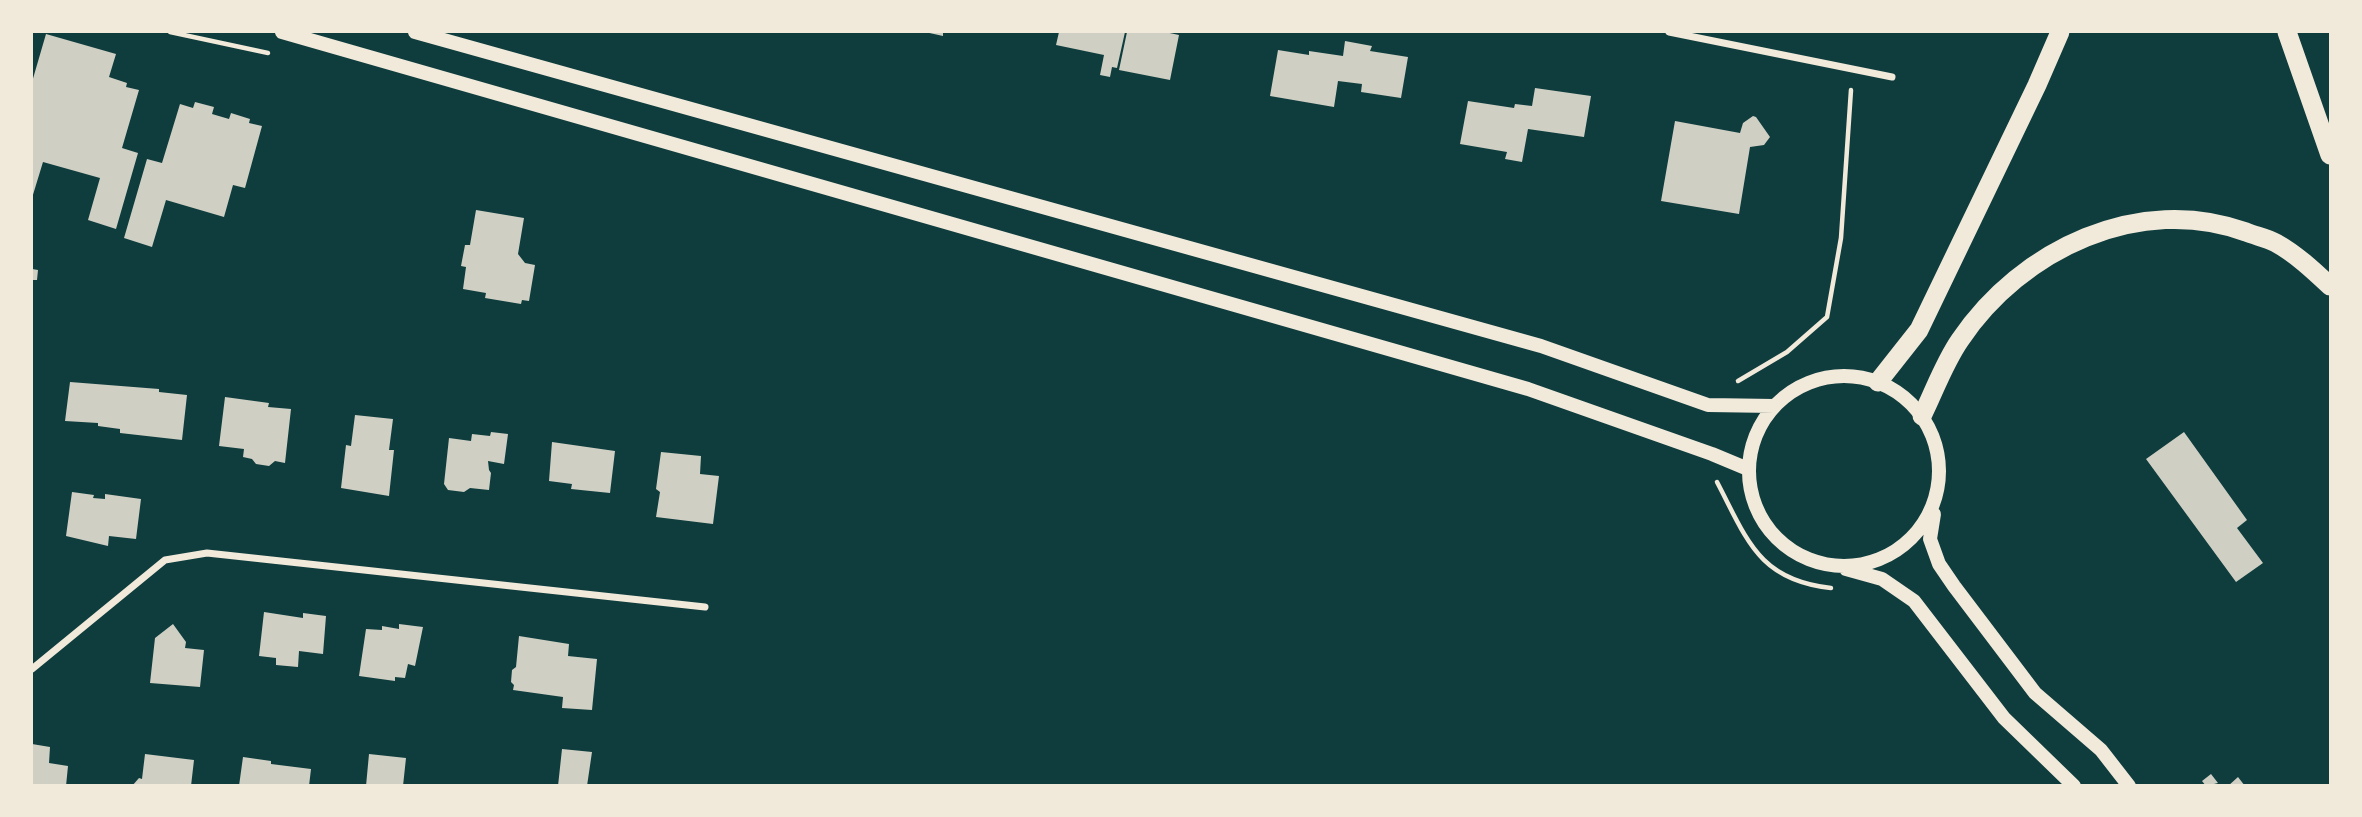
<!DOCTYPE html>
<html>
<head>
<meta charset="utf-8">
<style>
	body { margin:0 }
	#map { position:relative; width:2362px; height:817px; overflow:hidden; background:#0f3d3e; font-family:Georgia,serif }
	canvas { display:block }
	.frame { position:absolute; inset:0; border:33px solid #f1e9da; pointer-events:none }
</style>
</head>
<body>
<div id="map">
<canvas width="2362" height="817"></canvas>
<div class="frame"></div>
</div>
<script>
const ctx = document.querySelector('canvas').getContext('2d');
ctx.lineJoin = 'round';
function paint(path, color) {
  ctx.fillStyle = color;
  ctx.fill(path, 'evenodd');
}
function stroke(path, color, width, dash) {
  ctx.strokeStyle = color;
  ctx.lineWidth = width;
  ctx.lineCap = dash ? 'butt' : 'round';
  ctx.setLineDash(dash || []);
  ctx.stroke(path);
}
const building = new Path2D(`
	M 925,32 L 943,32 L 943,36 Z
	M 1059,32 L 1125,32 L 1117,68 L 1112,67 L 1110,77 L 1100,75 L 1104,55 L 1056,45 Z
	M 1127,32 L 1165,32 L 1179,35 L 1170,80 L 1119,70 Z
	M 46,34 L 116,54 L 109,77 L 127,83 L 126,87 L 139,90 L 122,148 L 138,153 L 116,229 L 88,220 L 100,178 L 43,162 L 32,198 L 32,82 Z
	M 1345,41 L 1372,46 L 1370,51 L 1408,57 L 1401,98 L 1361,92 L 1362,84 L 1338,81 L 1334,107 L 1270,96 L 1278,50 L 1309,55 L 1309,51 L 1343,56 Z
	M 1535,88 L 1591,96 L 1584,137 L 1528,129 L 1522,162 L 1505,159 L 1507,152 L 1460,144 L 1468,101 L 1514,108 L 1515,104 L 1532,106 Z
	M 195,102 L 214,107 L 212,114 L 229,119 L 231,113 L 250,119 L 249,123 L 262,126 L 245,188 L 233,185 L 224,217 L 166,200 L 152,247 L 124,238 L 147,159 L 162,163 L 180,104 L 193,108 Z
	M 1753,116 L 1756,117 L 1770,137 L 1764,145 L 1750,147 L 1739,214 L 1661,201 L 1675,121 L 1740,133 L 1743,123 Z
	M 476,210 L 524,218 L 518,254 L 525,263 L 535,265 L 529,301 L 522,300 L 521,304 L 485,298 L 486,293 L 463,289 L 466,267 L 461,266 L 465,245 L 470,245 Z
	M 32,269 L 38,270 L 37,280 L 32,280 Z
	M 70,382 L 159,389 L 159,392 L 187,395 L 182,440 L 120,433 L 120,429 L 98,426 L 98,423 L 65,421 Z
	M 225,397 L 269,403 L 268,407 L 291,409 L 285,463 L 275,461 L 269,466 L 256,464 L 252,459 L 243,457 L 244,449 L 219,446 Z
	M 355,415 L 393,419 L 389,450 L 394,450 L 389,496 L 341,488 L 346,445 L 351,446 Z
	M 491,432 L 508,434 L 504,464 L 488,461 L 489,470 L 491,473 L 489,490 L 470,488 L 464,492 L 448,490 L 444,484 L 449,438 L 471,441 L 472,434 L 490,436 Z
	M 2184,432 L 2247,520 L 2237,528 L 2263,563 L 2236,582 L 2146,459 Z
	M 552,442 L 615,451 L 610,493 L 571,489 L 572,484 L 549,481 Z
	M 661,452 L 701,456 L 700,474 L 719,476 L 713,524 L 656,517 L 660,492 L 656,489 Z
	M 72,492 L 94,495 L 93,498 L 105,499 L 105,494 L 141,499 L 136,539 L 109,536 L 108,546 L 66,536 Z
	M 264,612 L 303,618 L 303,613 L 326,616 L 323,654 L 299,651 L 298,667 L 276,665 L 276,658 L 259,656 Z
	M 173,624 L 186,642 L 185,648 L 204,650 L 200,687 L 150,683 L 155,638 Z
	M 399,624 L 423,627 L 415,666 L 408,664 L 405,678 L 395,677 L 395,681 L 359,676 L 366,629 L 382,630 L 382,626 L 399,629 Z
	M 519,636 L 569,644 L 568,656 L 597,659 L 592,710 L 562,708 L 563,697 L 513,690 L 514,685 L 511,682 L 512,670 L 516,667 Z
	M 32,744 L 50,747 L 49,763 L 68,766 L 66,786 L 32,786 Z
	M 562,749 L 592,752 L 587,786 L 558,786 Z
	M 145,754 L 194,760 L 191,786 L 132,786 L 139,778 L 142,779 Z
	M 369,754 L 406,758 L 403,786 L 366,786 Z
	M 243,757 L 271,761 L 271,764 L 311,769 L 309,786 L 239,786 Z
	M 2211,774 L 2218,783 L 2206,786 L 2202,781 Z
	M 2238,777 L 2245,786 L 2228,786 Z`);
const path = new Path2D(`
	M 170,32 L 268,53
	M 1738,381 L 1787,352 L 1827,317 L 1841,238 L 1851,90
	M 1717,482 C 1747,539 1758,580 1831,588`);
const minor = new Path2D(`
	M 1669,32 L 1892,77
	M 32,669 L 165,560 L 207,553 L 705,607`);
const secondary = new Path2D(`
	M 282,32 L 1528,389 L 1712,454 L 1748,469
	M 415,32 L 1541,346 L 1708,405 L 1774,406
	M1749 471a95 95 0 1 1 190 0a95 95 0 1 1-190 0Z
	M 1934,514 L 1930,539 L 1939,564 L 1954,586 L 2035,693 L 2101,750 L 2129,786
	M 1846,569 L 1882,579 L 1914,601 L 2004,718 L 2074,786`);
const trunk = new Path2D(`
	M 2287,32 L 2330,155
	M 1878,382 L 1919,330 L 2037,85 L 2060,32
	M 1922,416 C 1934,392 1944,363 1960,340 C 2021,249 2140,193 2246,232 C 2256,236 2267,238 2276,243 C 2296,254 2314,271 2330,286`);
paint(building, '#cfcfc3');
stroke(path, '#f1e9da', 4.5);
stroke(minor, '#f1e9da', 7);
stroke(secondary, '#f1e9da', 14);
stroke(trunk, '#f1e9da', 19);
</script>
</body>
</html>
